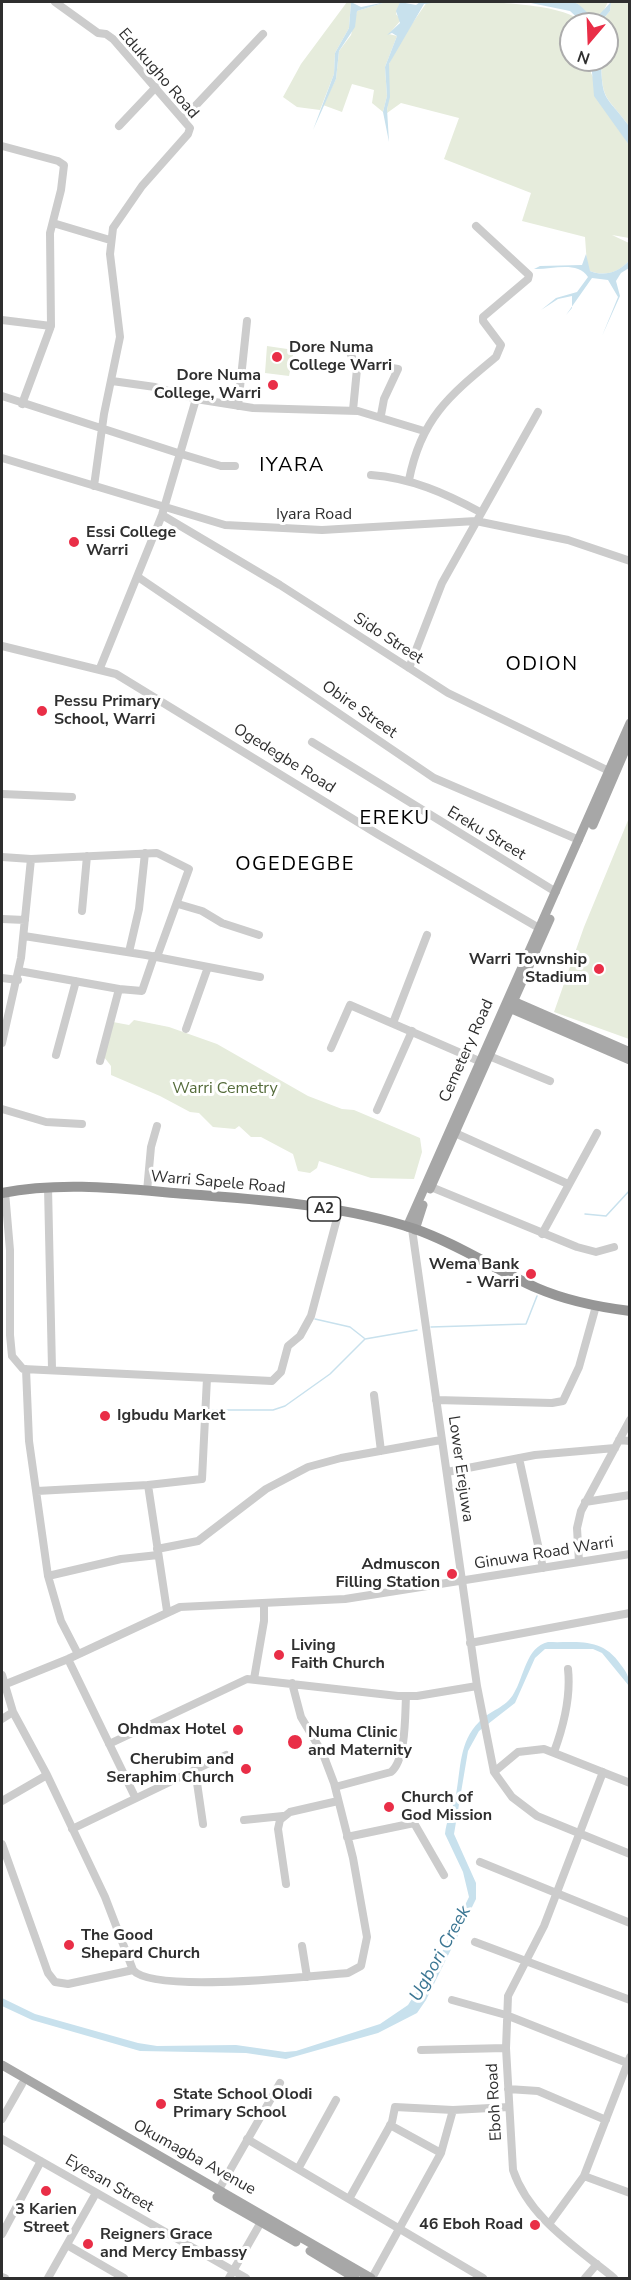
<!DOCTYPE html>
<html>
<head>
<meta charset="utf-8">
<style>
	body { margin:0 }
	#map { position:relative; width:631px; height:2280px; overflow:hidden; background:#fff; font-family:"Nunito Sans",sans-serif }
	canvas { display:block }
	.frame { position:absolute; inset:0; border:3px solid #2f2f2f; pointer-events:none }
	.north { position:absolute; left:559px; top:12px; width:60px; height:60px; box-sizing:border-box; background:#fff; border:2px solid #acacac; border-radius:50%; rotate:199deg; font-size:16px; font-weight:700; line-height:24px; text-align:center; color:#2f2f2f }
	.north::after { content:''; display:block; margin:auto; width:21px; height:27px; background:#e92e47; clip-path:polygon(50% 0,100% 100%,50% 72%,0 100%) }
</style>
</head>
<body>
<div id="map">
<canvas width="631" height="2280"></canvas>
<div class="frame"></div>
<div class="north">N</div>
</div>
<script>
const ctx = document.querySelector('canvas').getContext('2d');
ctx.lineJoin = 'round';
function paint(path, color) {
  ctx.fillStyle = color;
  ctx.fill(path, 'evenodd');
}
function stroke(path, color, width, dash) {
  ctx.strokeStyle = color;
  ctx.lineWidth = width;
  ctx.lineCap = dash ? 'butt' : 'round';
  ctx.setLineDash(dash || []);
  ctx.stroke(path);
}
function write(font, color, halo, rows, align = 'center') {
  ctx.font = font + ' "Nunito Sans",sans-serif';
  ctx.lineWidth = 6;
  ctx.setLineDash([]);
  ctx.textBaseline = 'middle';
  ctx.strokeStyle = halo;
  ctx.fillStyle = color;
  for (const [text, x, y, turn = 0] of rows) {
    ctx.save();
    ctx.translate(x, y);
    ctx.rotate((+turn || 0) * Math.PI / 180);
    ctx.textAlign = isNaN(turn) ? turn : align;
    if (halo) ctx.strokeText(text, 0, 0);
    ctx.fillText(text, 0, 0);
    ctx.restore();
  }
}
const green = new Path2D(`
	M 347,2 L 351,2 L 349,28 L 335,53 L 334,74 L 320,110 L 297,107 L 283,97 L 301,64 Z
	M 386,2 L 400,2 L 396,14 L 401,20 L 389,34 L 397,36 L 385,67 L 387,96 L 383,112 L 372,103 L 374,90 L 352,84 L 342,112 L 323,105 L 336,79 L 339,51 L 351,35 L 357,11 Z
	M 427,2 C 461,1 565,0 584,24 L 571,24 L 571,60 L 591,60 L 591,73 L 618,128 L 629,145 L 629,238 L 612,235 L 629,243 L 629,261 C 618,272 606,277 590,271 L 587,265 L 585,237 L 522,221 L 531,193 L 444,159 L 459,118 L 401,103 L 387,113 L 389,64 L 400,41 Z
	M 562,2 L 608,2 L 602,14 L 597,17 L 585,12 L 578,4 Z
	M 611,2 L 629,2 L 629,126 C 606,94 602,103 601,60 L 607,60 L 607,24 L 599,24 L 610,11 Z
	M 267,346 L 294,350 L 289,376 L 265,373 Z
	M 629,818 L 630,1039 L 629,1039 L 554,1012 L 584,927 Z
	M 134,1020 L 169,1027 L 217,1044 L 308,1096 L 342,1109 L 354,1110 L 420,1138 L 422,1152 L 414,1179 L 371,1178 L 319,1161 L 317,1168 L 310,1173 L 298,1171 L 293,1154 L 261,1137 L 251,1137 L 239,1126 L 235,1129 L 213,1127 L 199,1113 L 190,1112 L 160,1096 L 111,1075 L 111,1066 L 104,1057 L 113,1022 L 129,1025 Z`);
const water = new Path2D(`
	M 351,2 L 361,7 L 386,2 L 357,11 L 355,27 L 339,51 L 336,79 L 313,130 L 334,74 L 335,53 L 349,28 Z
	M 400,2 L 416,5 L 420,2 L 439,2 L 424,4 L 389,64 L 390,97 L 387,109 L 389,142 L 383,112 L 387,96 L 385,67 L 397,36 L 392,33 L 387,35 L 400,23 L 396,11 Z
	M 526,2 C 537,1 570,0 578,4 C 586,10 587,15 597,17 L 611,2 L 610,11 L 599,24 L 584,24 L 570,11 Z
	M 591,60 L 601,60 C 602,104 606,94 629,126 L 629,145 L 594,96 Z
	M 586,254 L 590,271 C 605,277 618,272 629,261 L 629,268 L 621,273 L 616,281 L 620,296 L 602,336 L 618,297 L 608,280 L 592,278 L 566,315 L 572,308 L 572,296 L 558,299 L 541,310 L 556,298 L 577,292 L 588,277 C 577,260 551,270 534,269 L 540,266 L 582,265 Z
	M 548,1642 C 579,1643 602,1637 621,1665 C 627,1673 629,1676 629,1686 L 602,1653 L 593,1649 L 545,1649 L 535,1658 L 515,1703 L 479,1731 L 468,1751 L 454,1834 L 476,1883 L 476,1899 L 426,2000 L 417,2013 L 378,2033 L 286,2059 L 246,2053 L 140,2051 L 32,2020 L 2,2006 L 2,1998 L 35,2014 L 138,2043 L 157,2046 L 236,2045 L 285,2052 L 296,2051 L 380,2024 L 408,2005 L 442,1952 L 469,1897 L 463,1872 L 445,1834 C 446,1821 453,1808 456,1795 C 461,1768 459,1742 479,1722 C 490,1710 506,1708 514,1693 C 524,1677 526,1647 548,1642 Z`);
const stream = new Path2D(`
	M 585,1214 L 606,1216 L 630,1190
	M 315,1319 L 350,1327 L 364,1338
	M 431,1327 L 526,1324 L 537,1296
	M 212,1410 L 273,1410 L 285,1406 L 330,1374 L 365,1339 L 417,1330`);
const minor = new Path2D(`
	M 55,2 L 98,33 L 106,34 L 113,39 L 190,128 L 188,134 L 142,186 L 113,228 L 110,254 L 120,337 L 104,414 L 94,486
	M 183,119 L 263,34
	M 119,126 L 156,87
	M 2,146 L 58,161 L 64,165 L 61,190 L 50,233 L 51,326 L 22,404
	M 53,223 L 110,240
	M 2,320 L 51,326
	M 349,350 L 357,369 L 353,410
	M 355,362 L 398,369 L 384,399 L 381,415
	M 112,381 L 155,387 L 196,399 L 253,408 L 358,411 L 424,431
	M 2,396 L 178,453 L 221,466 L 235,466
	M 238,406 L 247,321
	M 2,458 L 225,525 L 322,530 L 476,521 L 568,540 L 630,561
	M 371,475 C 411,478 445,493 480,512
	M 409,480 C 421,418 450,395 496,357 L 501,345 L 483,321 L 483,317 L 528,279 L 529,275 L 476,226
	M 162,515 L 280,585 L 448,693 L 609,771
	M 138,577 L 434,778 L 579,840
	M 2,646 L 116,674 L 379,835 L 539,928
	M 100,668 L 162,515 L 196,399
	M 409,668 L 442,583 L 538,412
	M 312,742 L 556,892
	M 2,794 L 72,797
	M 2,857 L 31,859 L 157,853 L 189,869 L 157,957
	M 178,904 L 202,911 L 222,923 L 259,935
	M 82,911 L 87,856
	M 2,919 L 25,920
	M 24,936 L 146,955 L 260,977
	M 129,952 L 139,909 L 145,853
	M 19,971 L 119,989
	M 2,978 L 18,980
	M 393,1023 L 427,935
	M 186,1029 L 208,967
	M 2,1043 L 21,958 L 31,859
	M 331,1048 L 350,1005 L 479,1061
	M 56,1055 L 76,981
	M 489,1056 L 550,1081
	M 100,1061 L 119,989 L 142,991 L 154,956
	M 2,1109 L 46,1122 L 82,1124
	M 377,1110 L 412,1031
	M 455,1133 L 568,1184
	M 48,1187 L 52,1369
	M 431,1187 L 577,1247 L 596,1252 L 614,1247
	M 147,1191 L 151,1147 L 157,1126
	M 5,1192 L 10,1250 L 10,1335 L 12,1356 L 23,1369 L 272,1381 L 281,1372 L 288,1346 L 300,1336 L 311,1316 L 339,1211
	M 412,1229 L 477,1686 L 494,1772 L 512,1797 L 537,1816 L 630,1854
	M 542,1234 L 597,1133
	M 26,1369 L 29,1441 L 48,1576 L 61,1621 L 78,1654
	M 374,1395 L 381,1451
	M 436,1400 L 552,1403 L 563,1401 L 579,1367 L 596,1306
	M 619,1440 L 630,1441
	M 519,1458 L 543,1568
	M 447,1472 L 535,1455 L 615,1448
	M 148,1485 L 167,1611
	M 37,1491 L 148,1485 L 202,1479 L 207,1378
	M 585,1502 L 630,1495
	M 157,1549 L 198,1541 L 266,1489 L 308,1467 L 341,1458 L 441,1440
	M 579,1562 L 577,1528 L 581,1511 L 630,1420
	M 48,1576 L 121,1559 L 158,1555
	M 470,1643 L 630,1613
	M 68,1659 L 135,1797
	M 2,1675 L 13,1712 L 47,1775 L 105,1897 L 133,1970 C 153,1994 313,1976 348,1973 L 361,1966 L 367,1937 L 353,1858 L 334,1783 L 323,1754 L 301,1717 L 292,1683
	M 254,1679 L 264,1621 L 264,1604
	M 6,1684 L 68,1659 L 180,1607 L 345,1599 L 630,1554
	M 2,1719 L 13,1712
	M 109,1744 L 247,1679 L 398,1696 L 417,1696 L 477,1686
	M 554,1752 C 564,1725 571,1697 568,1669
	M 195,1769 L 203,1824
	M 494,1772 L 518,1752 L 544,1749 L 630,1783
	M 603,1772 L 544,1926 L 508,1996 L 506,2048 L 513,2170 C 529,2218 576,2247 614,2278
	M 335,1787 L 391,1772 C 406,1760 405,1716 406,1696
	M 2,1801 L 47,1775
	M 244,1820 L 283,1816
	M 72,1829 L 226,1755
	M 347,1837 L 414,1823 L 444,1875
	M 2,1844 L 48,1973 L 55,1982 L 68,1984 L 133,1970
	M 480,1862 L 630,1923
	M 286,1884 L 278,1829 L 280,1820 L 290,1812 L 338,1801
	M 475,1942 L 630,2000
	M 302,1946 L 307,1977
	M 452,2000 L 506,2015 L 630,2064
	M 421,2050 L 506,2048
	M 508,2089 L 538,2091 L 606,2120
	M 453,2110 L 509,2107
	M 2,2119 L 22,2084
	M 390,2125 L 441,2153
	M 2,2139 L 246,2278
	M 247,2139 L 483,2278
	M 298,2169 L 336,2100
	M 584,2176 L 630,2193
	M 218,2191 L 280,2083
	M 349,2199 L 392,2122 L 395,2107 L 453,2110 L 441,2153 L 372,2278
	M 549,2224 L 584,2176 L 630,2057
	M 2,2234 L 41,2161
	M 67,2245 L 124,2278
	M 2,2277 L 5,2278
	M 48,2278 L 96,2193
	M 229,2278 L 261,2222
	M 585,2278 L 597,2264`);
const major = new Path2D(`
	M 593,825 L 630,739
	M 511,1000 L 630,1052
	M 505,1006 L 630,1060
	M 430,1189 L 550,919
	M 407,1227 L 630,723
	M 415,1230 L 423,1205
	M 2,2065 L 371,2278
	M 217,2197 L 296,2242
	M 310,2251 L 355,2278`);
const highway = new Path2D(`
	M 2,1193 C 63,1181 125,1189 187,1194 C 263,1200 342,1205 415,1229 C 458,1244 496,1270 537,1288 C 567,1301 598,1307 630,1311`);
const markers = [
	[277,357,6,"#e92e47"],
	[273,385,6,"#e92e47"],
	[74,542,6,"#e92e47"],
	[42,711,6,"#e92e47"],
	[599,969,6,"#e92e47"],
	[531,1274,6,"#e92e47"],
	[105,1416,6,"#e92e47"],
	[452,1574,6,"#e92e47"],
	[279,1655,6,"#e92e47"],
	[238,1730,6,"#e92e47"],
	[295,1742,8,"#e92e47"],
	[246,1769,6,"#e92e47"],
	[389,1807,6,"#e92e47"],
	[69,1945,6,"#e92e47"],
	[161,2104,6,"#e92e47"],
	[46,2191,6,"#e92e47"],
	[535,2225,6,"#e92e47"],
	[88,2244,6,"#e92e47"]
];
const shields = [
	[324,1209,33]
];
const shieldNames = [
	["A2",324,1209]
];
const streetNames = [
	["Edukugho Road",158,74,49],
	["Iyara Road",314,515],
	["Sido Street",388,639,33],
	["Obire Street",359,710,35],
	["Ogedegbe Road",284,759,32],
	["Ereku Street",486,834,31],
	["Cemetery Road",467,1051,-66],
	["Warri Sapele Road",218,1183,5],
	["Lower Erejuwa",460,1469,82],
	["Ginuwa Road Warri",544,1554,-9],
	["Eboh Road",495,2102,-93],
	["Okumagba Avenue",194,2158,29],
	["Eyesan Street",109,2184,30]
];
const poiNames = [
	["Dore Numa",289,348],
	["College Warri",289,366],
	["Dore Numa",261,376,"right"],
	["College, Warri",261,394,"right"],
	["Essi College",86,533],
	["Warri",86,551],
	["Pessu Primary",54,702],
	["School, Warri",54,720],
	["Warri Township",587,960,"right"],
	["Stadium",587,978,"right"],
	["Wema Bank",519,1265,"right"],
	["- Warri",519,1283,"right"],
	["Igbudu Market",117,1416],
	["Admuscon",440,1565,"right"],
	["Filling Station",440,1583,"right"],
	["Living",291,1646],
	["Faith Church",291,1664],
	["Ohdmax Hotel",226,1730,"right"],
	["Numa Clinic",308,1733],
	["and Maternity",308,1751],
	["Cherubim and",234,1760,"right"],
	["Seraphim Church",234,1778,"right"],
	["Church of",401,1798],
	["God Mission",401,1816],
	["The Good",81,1936],
	["Shepard Church",81,1954],
	["State School Olodi",173,2095],
	["Primary School",173,2113],
	["3 Karien",46,2210,"center"],
	["Street",46,2228,"center"],
	["46 Eboh Road",523,2225,"right"],
	["Reigners Grace",100,2235],
	["and Mercy Embassy",100,2253]
];
const parkNames = [
	["Warri Cemetry",225,1089]
];
const waterNames = [
	["Ugbori Creek",441,1954,-61]
];
const quarterNames = [
	["IYARA",292,466],
	["ODION",542,665],
	["EREKU",395,819],
	["OGEDEGBE",295,865]
];
paint(green, '#e6ecdc');
paint(water, '#c8e1ed');
stroke(stream, '#c8e1ed', 1.5);
stroke(minor, '#ccc', 8);
stroke(major, '#a7a7a7', 9);
stroke(highway, '#969696', 10);
for (const [x, y, r, color] of markers) {
  const dot = new Path2D();
  dot.arc(x, y, r, 0, 2 * Math.PI);
  ctx.fillStyle = color;
  ctx.fill(dot);
  stroke(dot, '#fff', 2);
}
for (const [x, y, w] of shields) {
  const box = new Path2D();
  box.roundRect(x - w / 2, y - 12, w, 24, 4.5);
  ctx.fillStyle = '#fff';
  ctx.fill(box);
  stroke(box, '#2f2f2f', 1.5);
}
write('bold 15px', '#2f2f2f', null, shieldNames);
write('16px', '#2f2f2f', '#fff', streetNames);
write('bold 16px', '#2f2f2f', '#fff', poiNames, 'left');
write('16px', '#556c3b', '#fff', parkNames);
write('italic 18px', '#3b7693', '#fff', waterNames);
ctx.letterSpacing = '1.5px';
write('20px', '#000', '#fff', quarterNames);
ctx.letterSpacing = '0px';
</script>
</body>
</html>
